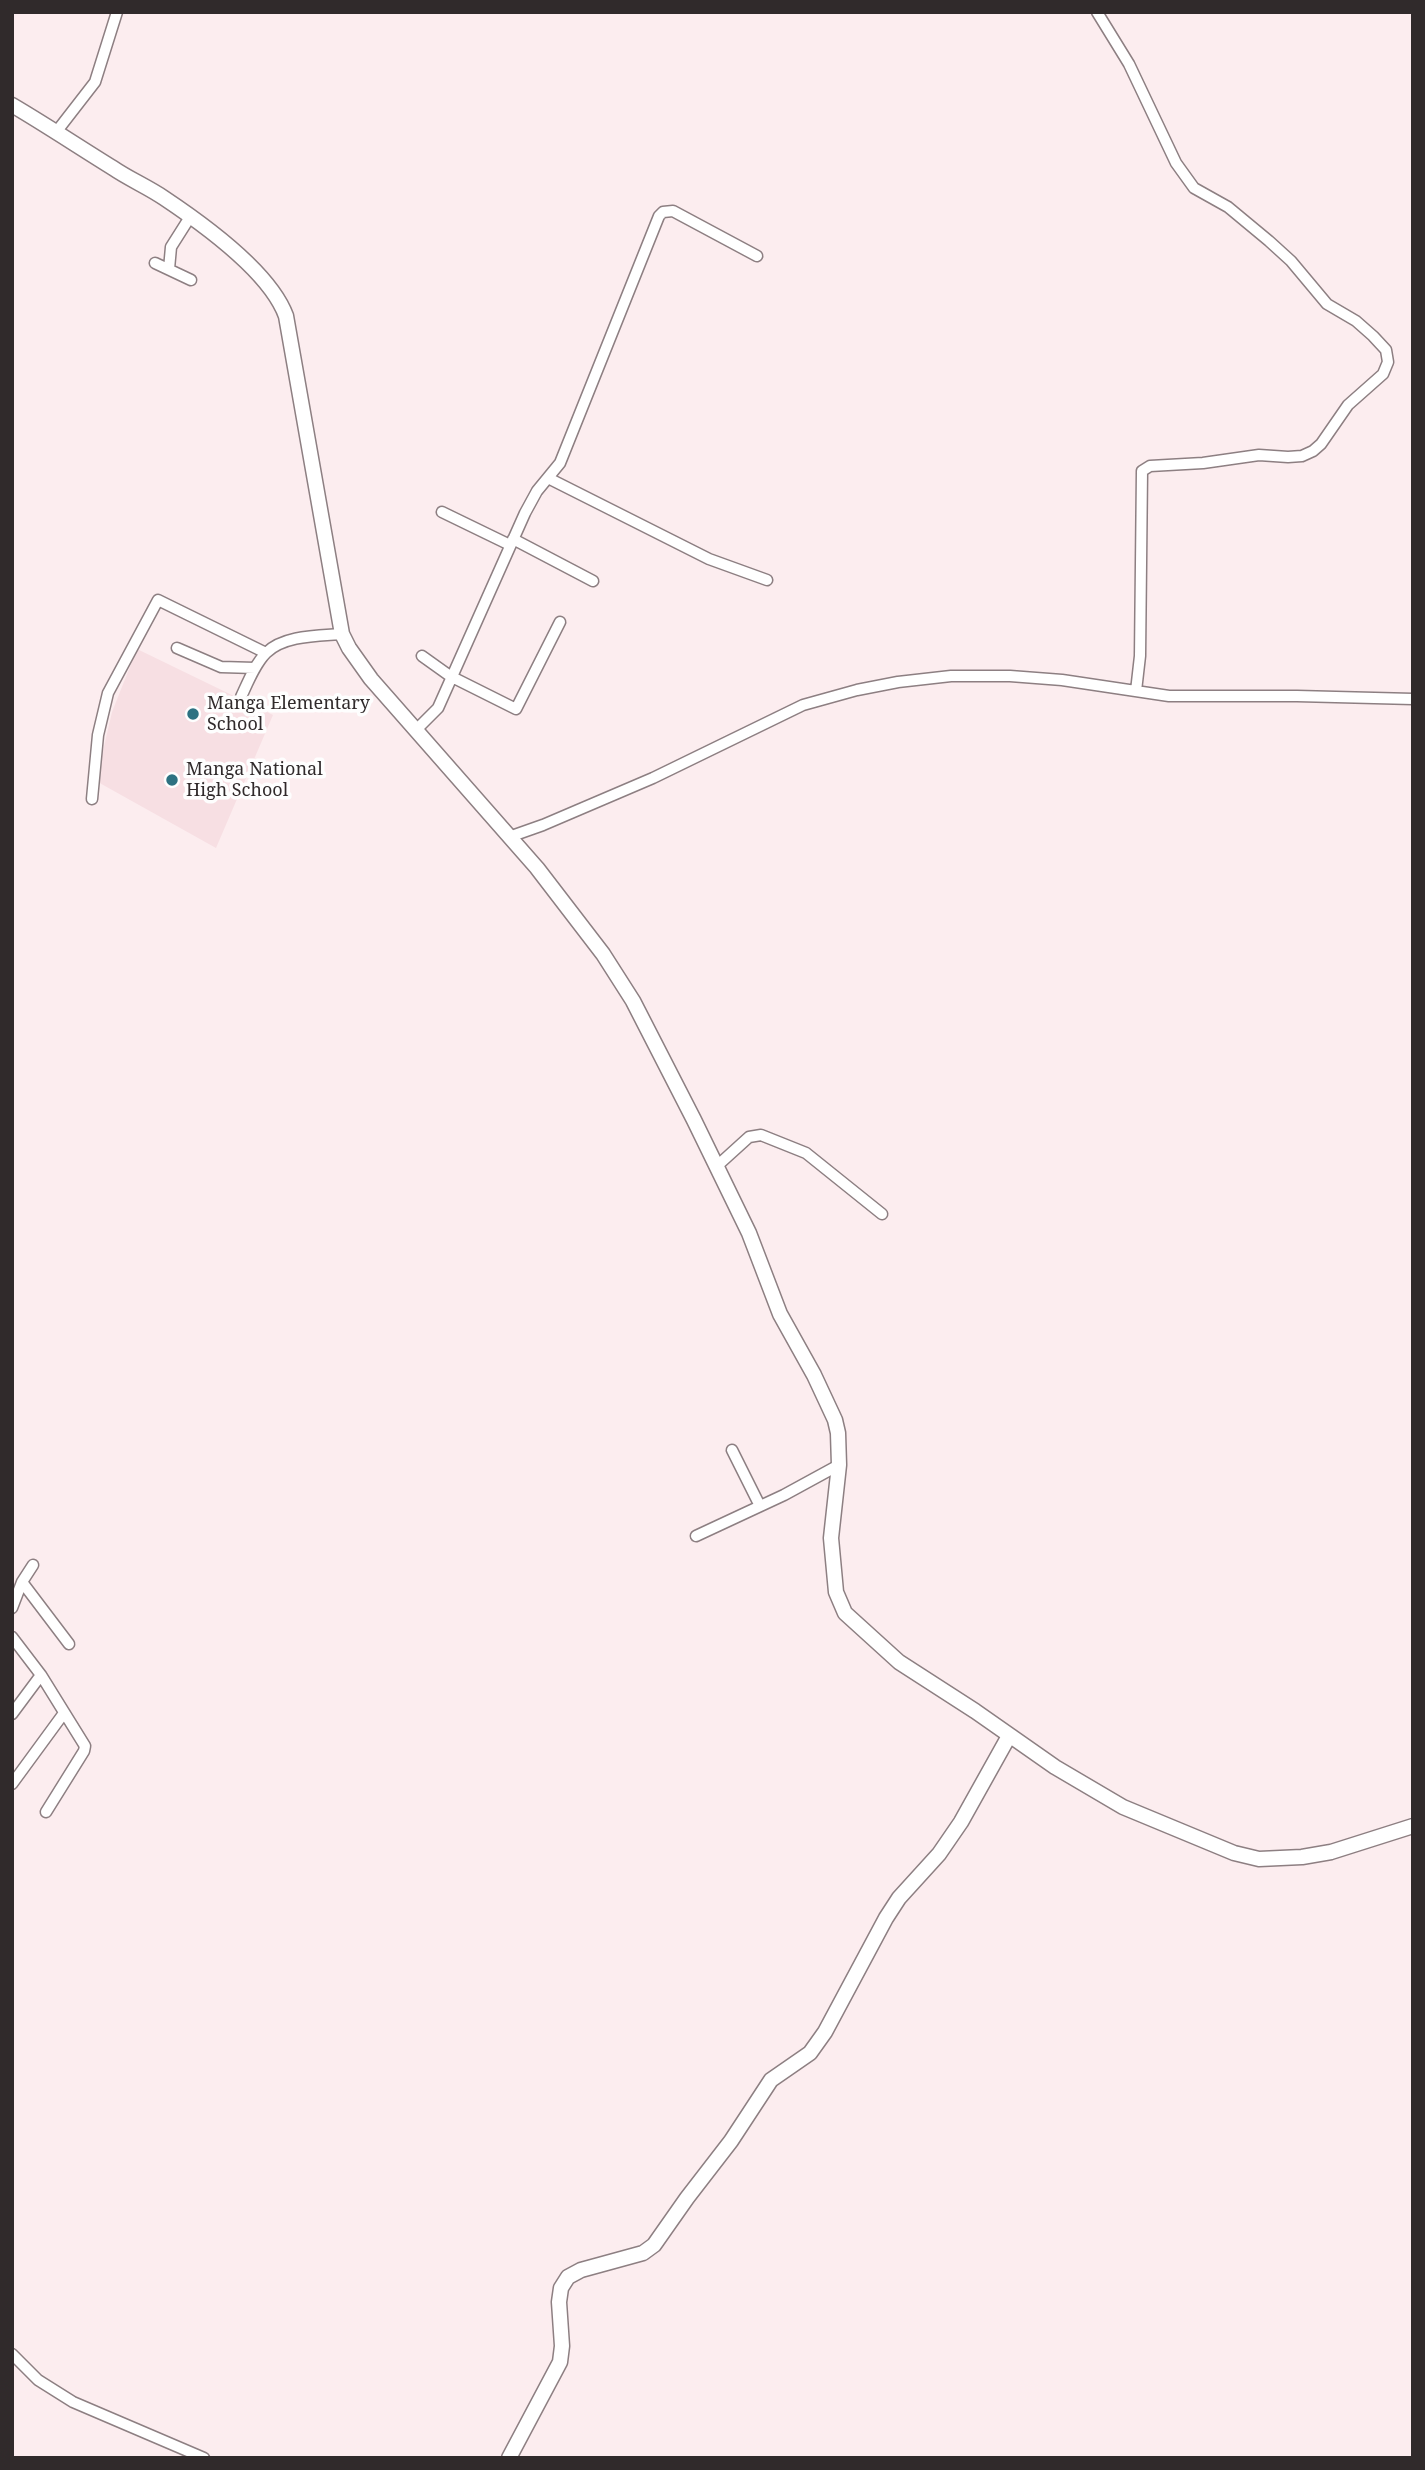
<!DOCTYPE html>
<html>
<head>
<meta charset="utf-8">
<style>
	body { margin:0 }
	#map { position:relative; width:1425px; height:2470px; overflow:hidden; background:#fcedef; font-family:"Noto Serif",serif }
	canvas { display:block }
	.frame { position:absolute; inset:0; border:14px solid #302a2b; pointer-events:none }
</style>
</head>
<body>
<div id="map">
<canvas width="1425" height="2470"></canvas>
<div class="frame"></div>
</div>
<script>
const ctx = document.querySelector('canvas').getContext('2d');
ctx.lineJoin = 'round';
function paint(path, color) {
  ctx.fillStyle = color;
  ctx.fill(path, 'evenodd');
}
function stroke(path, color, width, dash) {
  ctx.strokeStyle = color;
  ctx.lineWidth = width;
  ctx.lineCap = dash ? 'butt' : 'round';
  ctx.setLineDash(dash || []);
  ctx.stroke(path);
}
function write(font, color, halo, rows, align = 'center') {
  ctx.font = font + ' "Noto Serif",serif';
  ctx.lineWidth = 7;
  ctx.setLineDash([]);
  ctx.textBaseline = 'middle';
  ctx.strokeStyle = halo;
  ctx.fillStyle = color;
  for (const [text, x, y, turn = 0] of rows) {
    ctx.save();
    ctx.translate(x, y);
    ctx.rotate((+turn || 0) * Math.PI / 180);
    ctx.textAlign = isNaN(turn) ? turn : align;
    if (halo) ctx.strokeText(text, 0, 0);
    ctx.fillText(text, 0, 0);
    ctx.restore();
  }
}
const built = new Path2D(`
	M 137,649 L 273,715 L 216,848 L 96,781 L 112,712 Z`);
const street = new Path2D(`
	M 1097,12 L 1129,64 L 1176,163 L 1194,188 L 1228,207 L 1269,241 L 1291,261 L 1327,304 L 1356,321 L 1373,336 L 1386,350 L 1388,362 L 1383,374 L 1348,405 L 1321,444 L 1313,451 L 1302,456 L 1288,457 L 1259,455 L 1203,463 L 1150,466 L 1142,471 L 1140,656 L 1136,691
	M 57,131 L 95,82 L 117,12
	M 155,263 L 191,280
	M 169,269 L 171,247 L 190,217
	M 548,478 L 709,559 L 767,580
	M 442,512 L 510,545
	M 513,539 L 593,581
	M 177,648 L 221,667 L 255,668
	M 422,656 L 450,676 L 516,709 L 560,622
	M 241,697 C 248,682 255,664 266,653 C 284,635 319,636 342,634
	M 415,731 L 438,708 L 525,513 L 537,491 L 560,463 L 659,216 L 663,212 L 673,211 L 757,256
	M 92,799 L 98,735 L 108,693 L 158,600 L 266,653
	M 509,837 L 543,825 L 653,778 L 803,705 L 857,690 L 898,682 L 951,676 L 1010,676 L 1062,680 L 1169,696 L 1297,696 L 1413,699
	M 717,1166 L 749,1137 L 761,1135 L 806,1153 L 882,1214
	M 732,1450 L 760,1506
	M 696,1536 L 784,1495 L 839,1465
	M 22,1582 L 69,1644
	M 12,1608 L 22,1582 L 33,1565
	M 12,1637 L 41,1675 L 85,1746 L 84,1751 L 46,1812
	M 12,1714 L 41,1675
	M 12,1784 L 64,1713
	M 12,2354 L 38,2380 L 73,2402 L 204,2458`);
const secondary = new Path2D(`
	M 12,105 C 46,125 79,147 113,168 C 129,179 148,187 164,198 C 203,224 270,272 286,316 L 342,634 L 349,648 L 371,679 L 537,868 L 603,954 L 633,1001 L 694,1120 L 749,1233 L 780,1314 L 814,1375 L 835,1420 L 838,1433 L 839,1465 L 831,1538 L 836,1592 L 845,1613 L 899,1662 L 975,1711 L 1055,1767 L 1123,1807 L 1234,1853 L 1259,1859 L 1302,1857 L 1331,1852 L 1413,1826
	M 509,2458 L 560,2362 L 562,2346 L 559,2302 L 561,2288 L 568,2277 L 581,2270 L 643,2253 L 654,2245 L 687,2198 L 731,2141 L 771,2080 L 810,2053 L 825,2032 L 886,1918 L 899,1898 L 939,1854 L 961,1822 L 1009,1736`);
const markers = [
	[193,714,7,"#2d7181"],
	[172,780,7,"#2d7181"]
];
const poiNames = [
	["Manga Elementary",207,704],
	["School",207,725],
	["Manga National",186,770],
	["High School",186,791]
];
paint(built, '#f7dfe3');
stroke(street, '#8d7f82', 13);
stroke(secondary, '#8d7f82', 17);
stroke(street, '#fff', 10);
stroke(secondary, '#fff', 14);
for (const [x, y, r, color] of markers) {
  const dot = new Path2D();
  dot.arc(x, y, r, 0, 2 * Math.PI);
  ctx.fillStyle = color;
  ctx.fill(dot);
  stroke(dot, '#fefefe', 2.5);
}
write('18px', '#302a2b', '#fefefe', poiNames, 'left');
</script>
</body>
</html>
